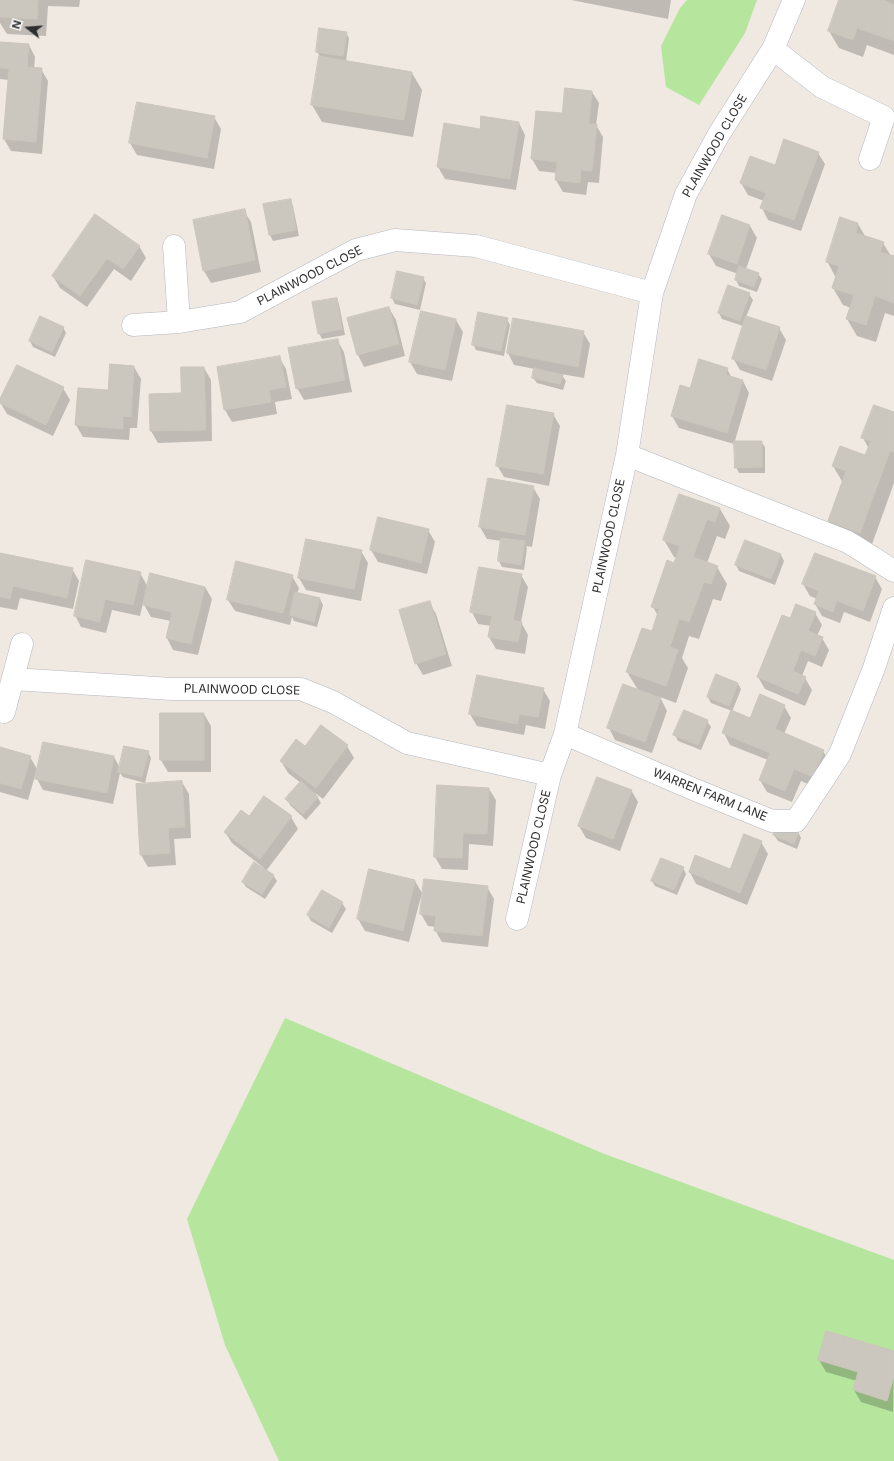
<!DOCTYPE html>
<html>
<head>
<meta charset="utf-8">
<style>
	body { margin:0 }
	#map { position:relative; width:894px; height:1461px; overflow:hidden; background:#efe9e1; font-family:Inter,sans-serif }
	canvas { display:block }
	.north { position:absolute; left:8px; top:8px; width:40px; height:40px; -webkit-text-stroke:3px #fff; paint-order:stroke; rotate:287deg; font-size:11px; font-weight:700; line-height:16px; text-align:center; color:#2e2e2e }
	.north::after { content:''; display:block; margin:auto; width:14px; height:18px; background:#2e2e2e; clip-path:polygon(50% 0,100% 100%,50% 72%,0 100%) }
</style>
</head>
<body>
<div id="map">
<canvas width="894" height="1461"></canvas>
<div class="north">N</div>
</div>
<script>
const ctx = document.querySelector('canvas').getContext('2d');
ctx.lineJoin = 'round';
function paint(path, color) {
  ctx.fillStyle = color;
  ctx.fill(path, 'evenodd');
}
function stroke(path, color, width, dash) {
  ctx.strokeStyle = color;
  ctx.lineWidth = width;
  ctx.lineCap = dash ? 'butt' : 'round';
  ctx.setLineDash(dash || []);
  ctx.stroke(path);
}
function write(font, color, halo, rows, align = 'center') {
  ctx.font = font + ' Inter,sans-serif';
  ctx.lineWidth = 3;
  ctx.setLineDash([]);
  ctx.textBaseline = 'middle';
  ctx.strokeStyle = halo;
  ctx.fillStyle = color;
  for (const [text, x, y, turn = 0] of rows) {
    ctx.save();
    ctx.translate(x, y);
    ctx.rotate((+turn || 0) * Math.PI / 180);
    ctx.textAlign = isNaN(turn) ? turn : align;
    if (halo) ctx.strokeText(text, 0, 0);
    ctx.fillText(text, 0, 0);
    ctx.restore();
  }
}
const green = new Path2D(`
	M 687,0 L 757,0 L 745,33 L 699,105 L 666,87 L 661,46 L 680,8 Z
	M 285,1018 L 602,1153 L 894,1260 L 894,1461 L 279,1461 L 225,1345 L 187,1219 Z`);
const shadow = new Path2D(`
	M 0,0 L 80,0 L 79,7 L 48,6 L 46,36 L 7,34 L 0,23 Z
	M 571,0 L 671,0 L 668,19 Z
	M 840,0 L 894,0 L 894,55 L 867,45 L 863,57 L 839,48 L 829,31 Z
	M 346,33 L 349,38 L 346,62 L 412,73 L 422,90 L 413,137 L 322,122 L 312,105 L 320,57 L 317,51 Z
	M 0,43 L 29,45 L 35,57 L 34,69 L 41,69 L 48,81 L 42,154 L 11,151 L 4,139 L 9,80 L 0,79 Z
	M 592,92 L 599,103 L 596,125 L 603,137 L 599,183 L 588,182 L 586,195 L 563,192 L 556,180 L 557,173 L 539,171 L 532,159 L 563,115 Z
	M 214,117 L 221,129 L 214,169 L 137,155 L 130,143 Z
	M 519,123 L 525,135 L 516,190 L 445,179 L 438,167 L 480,130 Z
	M 818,153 L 825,164 L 801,231 L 768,220 L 762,208 L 764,201 L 748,195 L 741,183 L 775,166 Z
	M 290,200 L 293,206 L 299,236 L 273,241 L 270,235 L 264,205 Z
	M 244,211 L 251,222 L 261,272 L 211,283 L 204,271 Z
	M 723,217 L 750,226 L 757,238 L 746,269 L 758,274 L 762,279 L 757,292 L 739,286 L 736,280 L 738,274 L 716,266 L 709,254 Z
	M 858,224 L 865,236 L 883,243 L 891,256 L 894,257 L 894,316 L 885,313 L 876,342 L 857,336 L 847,319 L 851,308 L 843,305 L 833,288 L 836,278 L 827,261 Z
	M 139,246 L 146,258 L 131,281 L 114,269 L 87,307 L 60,288 L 53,276 Z
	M 398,272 L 423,278 L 426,283 L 420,310 L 395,304 L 392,298 Z
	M 749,294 L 753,300 L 746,317 L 779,328 L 786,340 L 772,381 L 740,370 L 733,358 L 743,326 L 722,319 L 719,313 Z
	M 336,299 L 339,304 L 345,335 L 322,339 L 319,333 Z
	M 389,308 L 396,320 L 405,356 L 364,367 L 358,355 L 348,319 Z
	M 507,319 L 510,325 L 504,356 L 476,350 L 473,344 Z
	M 456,320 L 463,332 L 452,381 L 417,374 L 410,362 Z
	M 63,327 L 66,333 L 55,357 L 33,347 L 30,341 Z
	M 583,332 L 590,344 L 584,378 L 561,374 L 566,381 L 563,390 L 537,383 L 533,378 L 535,369 L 514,365 L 508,353 Z
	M 337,340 L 344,352 L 352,392 L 304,400 L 297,388 Z
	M 279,357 L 286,369 L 292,399 L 275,402 L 277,414 L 232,422 L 225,410 L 218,368 Z
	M 134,367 L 141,379 L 137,428 L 130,428 L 129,440 L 83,437 L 76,425 L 79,389 L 108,391 Z
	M 204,368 L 211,380 L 212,441 L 158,443 L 151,431 L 150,395 L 182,394 Z
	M 727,369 L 732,378 L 743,381 L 749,393 L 734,444 L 679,428 L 672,416 L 691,390 Z
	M 63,388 L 70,400 L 53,436 L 7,414 L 0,402 Z
	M 894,413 L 894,483 L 870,550 L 839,538 L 829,521 L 843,483 L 833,466 L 866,457 L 869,449 L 863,438 Z
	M 553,414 L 560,426 L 549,486 L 504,477 L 497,465 Z
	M 761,442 L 765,447 L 765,473 L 739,473 L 736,467 Z
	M 533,487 L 540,499 L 532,547 L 526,546 L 527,548 L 524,570 L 502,567 L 499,561 L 502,541 L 487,539 L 480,527 Z
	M 720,509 L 730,526 L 725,539 L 717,536 L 707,563 L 717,567 L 727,584 L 721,601 L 713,599 L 699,639 L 689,636 L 682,658 L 688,668 L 676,703 L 660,697 L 667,711 L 652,753 L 615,740 L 609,728 L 638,690 L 627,672 L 653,633 L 658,616 L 653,607 L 677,558 L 674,557 L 664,540 Z
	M 428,530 L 435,542 L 427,574 L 378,562 L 371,550 Z
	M 745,541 L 781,555 L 784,561 L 775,585 L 739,571 L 736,565 Z
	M 361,551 L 368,563 L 361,601 L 306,590 L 299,578 Z
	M 0,554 L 72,569 L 79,581 L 73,609 L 20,598 L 17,610 L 0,607 Z
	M 140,573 L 148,587 L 205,587 L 212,599 L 198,655 L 173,650 L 167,638 L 171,621 L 151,617 L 143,603 L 140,616 L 112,610 L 106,633 L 81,627 L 75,615 Z
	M 521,575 L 528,587 L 521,622 L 528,635 L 525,654 L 496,649 L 489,637 L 491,626 L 478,624 L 472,612 Z
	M 292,576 L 299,588 L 297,594 L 320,599 L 323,605 L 317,627 L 294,621 L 292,617 L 290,625 L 235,611 L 228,600 Z
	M 875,577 L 882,589 L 870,622 L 844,612 L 840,623 L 822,616 L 815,604 L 817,599 L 810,596 L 803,584 Z
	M 429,602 L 436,614 L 452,666 L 423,675 L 416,663 Z
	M 815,613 L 822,625 L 817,636 L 822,638 L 829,650 L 822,667 L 808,661 L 802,676 L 805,678 L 812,690 L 805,706 L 765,689 L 758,677 Z
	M 478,676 L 543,689 L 550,701 L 545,729 L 526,725 L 524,735 L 477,726 L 470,714 Z
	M 738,684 L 741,689 L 732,712 L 751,719 L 784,706 L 791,718 L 784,734 L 823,751 L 830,763 L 819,789 L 801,781 L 792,802 L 767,792 L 760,780 L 768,760 L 730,745 L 724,733 L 732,711 L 711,703 L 708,697 Z
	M 204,714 L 211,726 L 211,772 L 168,772 L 161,760 Z
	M 707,721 L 711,727 L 701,750 L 678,741 L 675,735 Z
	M 321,726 L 347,746 L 354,758 L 323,799 L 315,793 L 321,803 L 306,820 L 290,805 L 287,799 L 301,783 L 288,773 L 281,761 L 305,747 Z
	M 0,748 L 30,757 L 37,769 L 28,800 L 0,792 Z
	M 148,752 L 151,758 L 145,783 L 123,777 L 120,773 L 113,804 L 43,790 L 37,779 L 114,757 L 120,768 Z
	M 182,782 L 189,794 L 191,838 L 174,839 L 176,865 L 148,867 L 141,855 Z
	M 489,789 L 496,800 L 493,846 L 469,844 L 468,870 L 442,869 L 435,857 Z
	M 631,790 L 638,802 L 620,851 L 586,838 L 579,826 Z
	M 291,817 L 298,829 L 266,871 L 273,875 L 277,881 L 265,899 L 246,887 L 243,882 L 264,868 L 232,843 L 225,832 L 249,818 Z
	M 798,832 L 801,838 L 797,849 L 778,841 L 774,835 Z
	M 761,842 L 768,854 L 747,905 L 696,884 L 690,872 L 730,870 Z
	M 683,868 L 686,874 L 677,895 L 655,886 L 652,881 Z
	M 370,870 L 415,881 L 422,893 L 409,942 L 365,931 L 358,919 Z
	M 487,887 L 494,899 L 488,947 L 442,942 L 435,930 L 436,927 L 428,926 L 421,914 Z
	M 342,903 L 346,909 L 332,933 L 311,921 L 308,915 Z
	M 894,1352 L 893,1412 L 861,1402 L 854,1390 L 857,1381 L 826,1372 L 819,1360 Z`);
const building = new Path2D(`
	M 0,0 L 38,0 L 37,19 L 0,17 Z
	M 839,0 L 883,0 L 894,5 L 894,41 L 857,28 L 853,40 L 828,31 Z
	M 319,28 L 347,32 L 343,56 L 316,52 Z
	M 0,42 L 29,44 L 27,67 L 42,68 L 36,142 L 3,139 L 9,69 L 0,68 Z
	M 319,56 L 412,72 L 404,120 L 311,105 Z
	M 565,88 L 592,91 L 589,124 L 597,124 L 592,171 L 581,170 L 580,183 L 555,180 L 557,162 L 531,159 L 536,111 L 562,113 Z
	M 137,102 L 215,116 L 207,158 L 129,143 Z
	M 481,116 L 519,122 L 510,179 L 437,167 L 444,123 L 480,129 Z
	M 784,139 L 819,152 L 794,220 L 760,208 L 766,193 L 740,183 L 750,156 L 775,165 Z
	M 291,199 L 296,230 L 269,235 L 263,204 Z
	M 245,209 L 255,260 L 203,271 L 193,220 Z
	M 95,214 L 140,246 L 123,269 L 107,258 L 80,296 L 52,276 Z
	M 722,215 L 750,225 L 737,264 L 708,254 Z
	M 840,217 L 858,223 L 856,233 L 884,242 L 880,252 L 894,256 L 894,303 L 875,296 L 866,325 L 846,319 L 854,295 L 832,288 L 839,266 L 826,262 Z
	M 739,266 L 759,273 L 754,287 L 735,280 Z
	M 397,271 L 424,277 L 417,305 L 391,298 Z
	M 728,285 L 750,293 L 740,321 L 718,313 Z
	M 337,298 L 342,329 L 318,334 L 312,302 Z
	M 389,307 L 399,344 L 357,355 L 347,318 Z
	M 421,311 L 456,319 L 445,370 L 409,362 Z
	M 478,312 L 508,318 L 501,351 L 472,345 Z
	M 40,316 L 64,327 L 52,352 L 29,341 Z
	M 746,316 L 780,327 L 766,370 L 732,359 Z
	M 513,318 L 584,331 L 578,367 L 507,353 Z
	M 338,339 L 345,380 L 296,389 L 288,348 Z
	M 280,356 L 286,387 L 269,390 L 271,402 L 224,410 L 217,367 Z
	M 699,359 L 728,368 L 726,375 L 743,380 L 727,433 L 671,416 L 680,385 L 690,388 Z
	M 110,364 L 134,366 L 131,417 L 123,416 L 123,429 L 75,425 L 78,388 L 108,390 Z
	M 17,365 L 64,387 L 46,425 L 0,403 L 0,399 Z
	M 181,367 L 204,367 L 206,430 L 150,431 L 149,394 L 181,393 Z
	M 534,368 L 563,375 L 560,384 L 532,378 Z
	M 507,405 L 554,413 L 543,474 L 496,466 Z
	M 874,405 L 894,412 L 894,452 L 890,451 L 860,533 L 828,521 L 846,471 L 832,466 L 840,446 L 865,455 L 871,441 L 861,438 Z
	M 734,441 L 762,441 L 762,467 L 735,468 Z
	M 488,478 L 534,486 L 525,535 L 479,527 Z
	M 679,494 L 720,508 L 715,522 L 707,519 L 693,557 L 718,566 L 711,584 L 704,582 L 689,622 L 679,619 L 670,647 L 678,650 L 666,686 L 626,672 L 642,628 L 652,631 L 659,609 L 651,607 L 667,560 L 674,563 L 680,546 L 663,540 Z
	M 378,517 L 429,529 L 421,563 L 370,550 Z
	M 501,538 L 525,541 L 521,565 L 498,561 Z
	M 306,539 L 362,550 L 354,589 L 298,578 Z
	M 745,540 L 781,554 L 771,579 L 735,565 Z
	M 0,553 L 73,568 L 67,598 L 13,586 L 10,599 L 0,597 Z
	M 815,553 L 876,576 L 863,611 L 837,601 L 833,612 L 814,604 L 819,591 L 802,584 Z
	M 86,560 L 141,572 L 133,605 L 105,599 L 100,622 L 74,616 Z
	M 236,561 L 293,575 L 283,613 L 227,600 Z
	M 479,567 L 522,574 L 513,620 L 522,622 L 518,642 L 488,637 L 492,616 L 470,612 Z
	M 150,573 L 205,587 L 191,644 L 166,638 L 172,612 L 143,605 Z
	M 295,592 L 320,598 L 314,622 L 290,615 Z
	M 430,601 L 446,654 L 415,664 L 399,610 Z
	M 796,604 L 816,612 L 808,631 L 823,637 L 815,656 L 801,650 L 793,671 L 806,677 L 798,694 L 757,677 L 782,615 L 790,618 Z
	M 716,674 L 738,683 L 729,706 L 707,697 Z
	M 477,675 L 544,688 L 538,717 L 519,714 L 517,724 L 469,714 Z
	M 623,684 L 661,698 L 645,742 L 607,728 Z
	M 760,694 L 785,705 L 775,729 L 824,750 L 813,777 L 794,769 L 785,791 L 759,780 L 770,753 L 722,733 L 731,710 L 750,718 Z
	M 684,710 L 708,720 L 698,745 L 673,735 Z
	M 160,713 L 204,713 L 204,760 L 160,760 Z
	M 321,725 L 348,745 L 316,788 L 280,761 L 296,739 L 305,746 Z
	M 43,742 L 114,756 L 107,793 L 35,779 Z
	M 124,746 L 149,751 L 142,777 L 118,772 Z
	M 0,747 L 31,756 L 21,789 L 0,783 Z
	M 597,777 L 632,790 L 613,839 L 578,826 Z
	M 182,781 L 185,827 L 168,828 L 170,853 L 140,855 L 136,784 Z
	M 301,781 L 318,797 L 303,814 L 285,799 Z
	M 437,785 L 489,788 L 487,834 L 463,833 L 462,858 L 434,857 Z
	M 264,796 L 292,816 L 260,859 L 224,832 L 241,810 L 249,816 Z
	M 779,823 L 799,831 L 794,844 L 773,835 Z
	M 744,834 L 762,841 L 740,893 L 689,872 L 695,855 L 730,869 Z
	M 661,858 L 684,867 L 674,890 L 651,881 Z
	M 254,862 L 274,875 L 262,894 L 242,882 Z
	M 369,869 L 415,880 L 403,931 L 357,919 Z
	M 424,879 L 488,886 L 482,936 L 434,931 L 436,916 L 420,914 Z
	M 322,890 L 343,902 L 329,928 L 307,915 Z
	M 826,1331 L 894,1351 L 894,1376 L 887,1401 L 853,1390 L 858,1372 L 818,1360 Z`);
const street = new Path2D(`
	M 794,0 L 773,49 L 822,87 L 884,117 L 870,159
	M 174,246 L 179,322 L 240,312 L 356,250 L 395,240 L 476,246 L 652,293
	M 133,325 L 179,322
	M 627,455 L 848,542 L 894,571
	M 13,679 L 172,689 L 301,689 L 333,702 L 407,743 L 550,775
	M 4,712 L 22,644
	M 565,734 L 693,789 L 772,821 L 796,821 L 840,754 L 874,668 L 894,608
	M 517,919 L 550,775 L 565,734 L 627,455 L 652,293 L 686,194 L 719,134 L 773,49`);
const streetNames = [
	["PLAINWOOD CLOSE",715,146,-60],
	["PLAINWOOD CLOSE",310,276,-27],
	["PLAINWOOD CLOSE",609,536,-78],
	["PLAINWOOD CLOSE",242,690,1],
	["WARREN FARM LANE",710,795,22],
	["PLAINWOOD CLOSE",534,847,-77]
];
paint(green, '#b6e59e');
paint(shadow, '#0003');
paint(building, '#cbc7bf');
stroke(building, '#cbc5ba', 1);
stroke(street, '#b4b7c1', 23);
stroke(street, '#fff', 22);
write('12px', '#2e2e2e', '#fff', streetNames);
</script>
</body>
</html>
